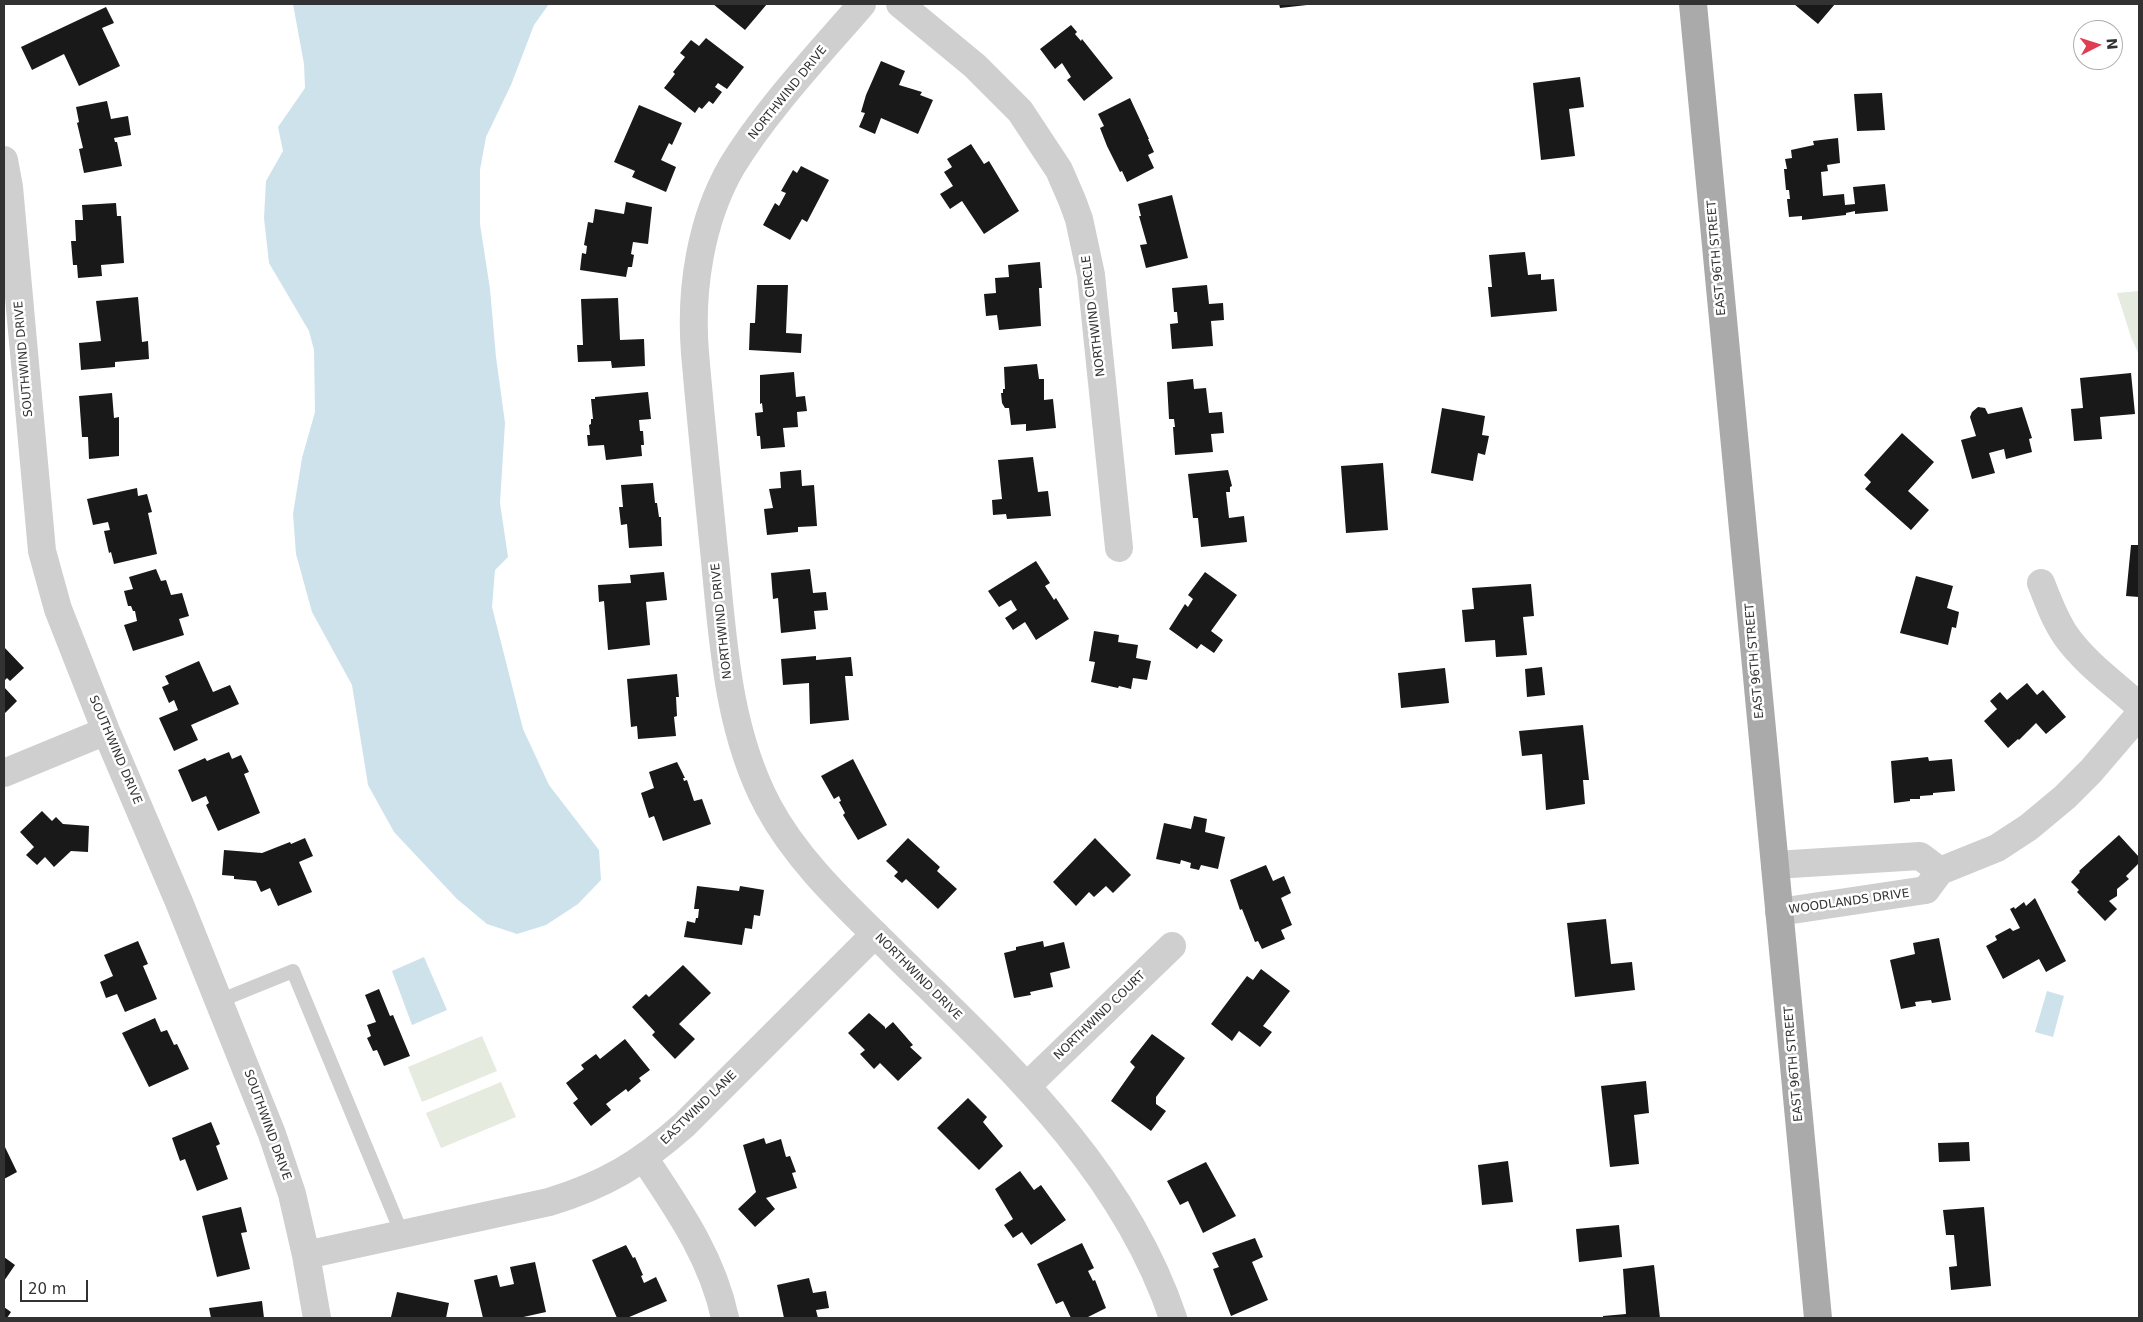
<!DOCTYPE html>
<html>
<head>
<meta charset="utf-8">
<style>
	body { margin:0 }
	#map { position:relative; width:2143px; height:1322px; overflow:hidden; background:#fff; font-family:"DejaVu Sans",sans-serif }
	canvas { display:block }
	.frame { position:absolute; inset:0; border:5px solid #323232; pointer-events:none }
	.north { position:absolute; left:2073px; top:20px; width:50px; height:50px; box-sizing:border-box; background:#fff; border:1px solid #adadad; border-radius:50%; rotate:85deg; font-size:14px; font-weight:700; line-height:20px; text-align:center; color:#323232 }
	.north::after { content:''; display:block; margin:auto; width:18px; height:22px; background:#df3d52; clip-path:polygon(50% 0,100% 100%,50% 72%,0 100%) }
	.scale { position:absolute; left:20px; top:1280px; width:68px; height:22px; box-sizing:border-box; border:2px solid #323232; border-top:0; padding-left:6px; font-size:15px; line-height:18px; white-space:nowrap; color:#323232; -webkit-text-stroke:4px #fff; paint-order:stroke }
</style>
</head>
<body>
<div id="map">
<canvas width="2143" height="1322"></canvas>
<div class="frame"></div>
<div class="north">N</div>
<div class="scale">20 m</div>
</div>
<script>
const ctx = document.querySelector('canvas').getContext('2d');
ctx.lineJoin = 'round';
function paint(path, color) {
  ctx.fillStyle = color;
  ctx.fill(path, 'evenodd');
}
function stroke(path, color, width, dash) {
  ctx.strokeStyle = color;
  ctx.lineWidth = width;
  ctx.lineCap = dash ? 'butt' : 'round';
  ctx.setLineDash(dash || []);
  ctx.stroke(path);
}
function write(font, color, halo, rows, align = 'center') {
  ctx.font = font + ' "DejaVu Sans",sans-serif';
  ctx.lineWidth = 5;
  ctx.setLineDash([]);
  ctx.textBaseline = 'middle';
  ctx.strokeStyle = halo;
  ctx.fillStyle = color;
  for (const [text, x, y, turn = 0] of rows) {
    ctx.save();
    ctx.translate(x, y);
    ctx.rotate((+turn || 0) * Math.PI / 180);
    ctx.textAlign = isNaN(turn) ? turn : align;
    if (halo) ctx.strokeText(text, 0, 0);
    ctx.fillText(text, 0, 0);
    ctx.restore();
  }
}
const green = new Path2D(`
	M 2139,291 L 2139,355 L 2131,337 L 2117,293 Z
	M 482,1036 L 497,1071 L 422,1102 L 408,1067 Z
	M 501,1082 L 516,1117 L 441,1148 L 426,1113 Z`);
const water = new Path2D(`
	M 293,4 L 549,4 L 534,25 L 511,85 L 486,137 L 480,170 L 480,224 L 490,289 L 496,357 L 505,423 L 500,503 L 508,557 L 495,570 L 492,607 L 523,729 L 549,785 L 599,850 L 601,880 L 578,904 L 546,925 L 517,934 L 487,924 L 457,899 L 394,832 L 368,785 L 352,685 L 312,612 L 296,554 L 293,514 L 302,458 L 315,412 L 314,350 L 309,331 L 269,263 L 264,218 L 266,181 L 283,151 L 278,127 L 305,88 L 304,64 Z
	M 424,957 L 447,1010 L 412,1025 L 392,971 Z
	M 2047,991 L 2064,996 L 2053,1037 L 2035,1032 Z`);
const building = new Path2D(`
	M 713,4 L 767,4 L 745,30 Z
	M 1279,4 L 1307,4 L 1307,5 L 1280,8 Z
	M 1794,4 L 1835,4 L 1818,24 Z
	M 106,7 L 114,23 L 102,28 L 120,66 L 79,86 L 64,54 L 32,70 L 21,47 Z
	M 1071,25 L 1077,32 L 1075,34 L 1081,41 L 1082,39 L 1113,78 L 1084,101 L 1067,80 L 1071,77 L 1062,63 L 1055,69 L 1040,49 Z
	M 706,38 L 744,67 L 727,89 L 718,83 L 715,87 L 722,92 L 713,104 L 709,101 L 702,109 L 699,107 L 695,113 L 664,88 L 675,74 L 673,72 L 685,57 L 680,53 L 691,40 L 699,46 Z
	M 881,61 L 905,71 L 899,85 L 922,92 L 920,95 L 933,100 L 918,134 L 881,118 L 875,134 L 859,127 L 865,113 L 861,112 L 866,95 Z
	M 1580,77 L 1584,107 L 1569,109 L 1575,156 L 1541,160 L 1533,83 Z
	M 1882,93 L 1885,130 L 1857,131 L 1854,94 Z
	M 1130,98 L 1149,139 L 1148,139 L 1154,152 L 1148,155 L 1154,168 L 1127,182 L 1122,171 L 1120,172 L 1107,146 L 1100,128 L 1104,126 L 1098,114 Z
	M 107,101 L 111,119 L 128,116 L 131,135 L 114,138 L 115,142 L 117,142 L 122,166 L 84,173 L 79,149 L 83,148 L 77,123 L 79,122 L 76,107 Z
	M 639,105 L 682,123 L 672,145 L 669,143 L 661,160 L 676,167 L 666,192 L 632,177 L 635,171 L 614,162 Z
	M 1838,138 L 1840,163 L 1827,165 L 1828,171 L 1821,172 L 1823,196 L 1844,194 L 1845,205 L 1855,204 L 1853,187 L 1885,184 L 1888,211 L 1855,214 L 1855,211 L 1846,213 L 1846,215 L 1802,220 L 1802,216 L 1789,217 L 1787,199 L 1790,199 L 1789,190 L 1786,190 L 1784,169 L 1787,169 L 1785,159 L 1792,158 L 1791,150 L 1814,145 L 1813,141 Z
	M 971,144 L 984,164 L 989,161 L 1019,211 L 984,234 L 962,201 L 950,209 L 940,194 L 953,186 L 944,172 L 952,167 L 947,159 Z
	M 801,166 L 829,180 L 807,222 L 802,219 L 790,240 L 763,225 L 775,203 L 779,206 L 786,193 L 781,191 L 793,170 L 797,173 Z
	M 1172,195 L 1188,258 L 1146,268 L 1140,245 L 1147,244 L 1139,216 L 1141,216 L 1138,204 Z
	M 626,202 L 652,207 L 648,244 L 633,242 L 631,254 L 634,255 L 632,267 L 628,267 L 626,277 L 580,270 L 582,253 L 586,254 L 587,246 L 584,245 L 588,222 L 593,223 L 595,209 L 624,214 Z
	M 116,203 L 117,216 L 121,216 L 124,263 L 101,265 L 102,276 L 78,278 L 77,265 L 73,265 L 71,241 L 76,241 L 75,220 L 83,220 L 82,205 Z
	M 1525,252 L 1528,275 L 1541,274 L 1541,280 L 1554,279 L 1557,311 L 1491,317 L 1488,287 L 1492,287 L 1489,255 Z
	M 1040,262 L 1042,288 L 1039,288 L 1041,326 L 999,330 L 997,315 L 986,316 L 984,294 L 996,293 L 995,278 L 1009,277 L 1008,265 Z
	M 757,285 L 788,285 L 786,333 L 802,334 L 801,353 L 749,350 L 750,323 L 755,323 Z
	M 1207,285 L 1209,304 L 1223,303 L 1224,320 L 1211,321 L 1213,346 L 1172,349 L 1170,324 L 1178,323 L 1177,312 L 1174,312 L 1172,288 Z
	M 138,297 L 142,342 L 148,341 L 149,359 L 115,362 L 115,367 L 81,370 L 79,343 L 101,341 L 96,301 Z
	M 618,298 L 620,340 L 644,339 L 645,366 L 612,368 L 611,361 L 578,362 L 577,345 L 583,345 L 581,299 Z
	M 1037,364 L 1039,379 L 1044,379 L 1044,400 L 1053,399 L 1056,428 L 1026,431 L 1026,424 L 1011,425 L 1009,408 L 1005,408 L 1002,403 L 1001,393 L 1003,393 L 1003,389 L 1005,389 L 1004,367 Z
	M 794,372 L 796,397 L 805,396 L 807,411 L 797,412 L 798,427 L 783,428 L 785,447 L 761,449 L 760,436 L 757,436 L 755,413 L 763,412 L 762,403 L 760,404 L 760,375 Z
	M 2131,373 L 2135,414 L 2100,417 L 2102,439 L 2074,441 L 2071,409 L 2083,408 L 2080,378 Z
	M 1193,379 L 1194,389 L 1206,388 L 1209,413 L 1222,412 L 1224,433 L 1211,434 L 1213,452 L 1175,455 L 1173,427 L 1175,427 L 1174,419 L 1169,419 L 1167,382 Z
	M 648,392 L 651,419 L 639,420 L 640,431 L 643,431 L 644,445 L 641,445 L 642,456 L 606,460 L 604,445 L 588,446 L 587,435 L 590,435 L 589,425 L 591,424 L 591,419 L 593,419 L 591,399 L 595,399 L 595,397 Z
	M 112,393 L 114,418 L 119,417 L 119,456 L 89,459 L 88,437 L 82,437 L 79,396 Z
	M 1978,407 L 1985,408 L 1988,414 L 2022,407 L 2032,438 L 2029,439 L 2032,452 L 2006,459 L 2004,449 L 1989,453 L 1995,473 L 1972,479 L 1961,440 L 1976,436 L 1970,417 L 1972,412 Z
	M 1442,408 L 1485,416 L 1482,435 L 1489,436 L 1485,455 L 1478,453 L 1473,481 L 1431,473 Z
	M 1902,433 L 1934,462 L 1908,491 L 1929,510 L 1911,530 L 1865,489 L 1871,482 L 1864,475 Z
	M 1033,457 L 1038,492 L 1048,491 L 1051,516 L 1007,519 L 1006,514 L 993,515 L 992,500 L 1002,499 L 998,460 Z
	M 1383,463 L 1388,530 L 1346,533 L 1341,466 Z
	M 801,470 L 802,486 L 814,485 L 817,526 L 798,527 L 798,532 L 767,535 L 764,509 L 773,508 L 769,489 L 781,488 L 780,472 Z
	M 1228,470 L 1232,486 L 1230,487 L 1230,492 L 1226,492 L 1229,518 L 1244,516 L 1247,542 L 1201,547 L 1198,518 L 1193,518 L 1188,474 Z
	M 653,483 L 655,503 L 657,503 L 659,517 L 661,517 L 662,546 L 629,548 L 627,524 L 621,525 L 619,507 L 623,507 L 621,485 Z
	M 137,488 L 138,496 L 147,494 L 152,512 L 148,513 L 157,554 L 114,564 L 111,552 L 109,553 L 104,531 L 110,530 L 108,522 L 93,525 L 87,499 Z
	M 2131,545 L 2139,545 L 2139,597 L 2126,596 Z
	M 1036,561 L 1050,583 L 1045,586 L 1054,600 L 1056,598 L 1069,619 L 1036,640 L 1025,622 L 1013,630 L 1005,618 L 1017,610 L 1011,600 L 999,607 L 988,591 Z
	M 156,569 L 161,581 L 166,580 L 171,595 L 182,593 L 189,616 L 179,619 L 184,635 L 133,651 L 124,625 L 137,621 L 135,611 L 133,611 L 131,606 L 128,606 L 124,591 L 133,589 L 129,577 Z
	M 810,569 L 813,593 L 826,592 L 828,610 L 814,611 L 816,629 L 781,633 L 778,598 L 773,599 L 771,573 Z
	M 664,572 L 667,600 L 646,602 L 650,645 L 608,650 L 604,601 L 599,602 L 598,585 L 631,583 L 630,575 Z
	M 1205,572 L 1237,595 L 1211,631 L 1223,640 L 1214,653 L 1201,644 L 1197,649 L 1169,629 L 1185,604 L 1188,607 L 1193,599 L 1188,595 Z
	M 1916,576 L 1953,586 L 1947,608 L 1959,612 L 1956,628 L 1952,627 L 1948,645 L 1900,633 Z
	M 1531,584 L 1534,616 L 1523,617 L 1527,655 L 1496,657 L 1495,640 L 1465,642 L 1462,610 L 1474,609 L 1472,588 Z
	M 1094,631 L 1119,635 L 1118,642 L 1138,645 L 1136,658 L 1151,661 L 1147,680 L 1133,678 L 1131,689 L 1119,686 L 1118,688 L 1091,682 L 1095,662 L 1089,661 Z
	M 4,647 L 24,668 L 10,681 L 7,678 L 4,681 Z
	M 816,656 L 816,660 L 851,657 L 853,676 L 845,676 L 849,720 L 810,724 L 809,683 L 783,685 L 781,659 Z
	M 199,661 L 213,692 L 230,685 L 239,704 L 191,725 L 198,740 L 174,751 L 159,718 L 178,710 L 174,700 L 169,703 L 162,687 L 169,684 L 165,676 Z
	M 1542,667 L 1545,695 L 1527,697 L 1525,669 Z
	M 1445,668 L 1449,703 L 1401,708 L 1398,673 Z
	M 677,674 L 679,697 L 676,697 L 677,716 L 674,717 L 676,736 L 638,739 L 637,726 L 631,727 L 627,679 Z
	M 2027,683 L 2037,695 L 2043,690 L 2066,717 L 2046,734 L 2036,723 L 2019,740 L 2018,739 L 2008,748 L 1984,721 L 1997,709 L 1990,701 L 2000,692 L 2007,700 Z
	M 4,687 L 17,701 L 4,714 Z
	M 1583,725 L 1589,780 L 1583,780 L 1585,804 L 1546,810 L 1542,754 L 1522,756 L 1519,731 Z
	M 229,752 L 232,759 L 241,755 L 249,772 L 244,774 L 260,813 L 218,831 L 206,805 L 209,803 L 206,796 L 192,802 L 178,770 L 205,758 L 207,761 Z
	M 1928,757 L 1929,761 L 1952,759 L 1955,791 L 1933,793 L 1933,795 L 1920,796 L 1920,799 L 1910,799 L 1910,801 L 1894,803 L 1891,761 Z
	M 853,759 L 887,825 L 858,840 L 843,815 L 845,813 L 839,802 L 841,801 L 839,796 L 834,799 L 821,776 Z
	M 677,762 L 685,778 L 683,778 L 684,781 L 687,780 L 694,801 L 702,799 L 711,824 L 663,841 L 654,816 L 649,818 L 641,793 L 654,788 L 649,772 Z
	M 42,811 L 52,821 L 56,817 L 63,824 L 89,826 L 88,852 L 71,851 L 54,867 L 45,857 L 37,865 L 26,855 L 34,847 L 20,832 Z
	M 1194,816 L 1207,819 L 1205,832 L 1225,837 L 1218,869 L 1201,865 L 1199,870 L 1190,868 L 1191,863 L 1181,860 L 1180,864 L 1156,859 L 1164,823 L 1191,829 Z
	M 2119,835 L 2139,857 L 2139,863 L 2126,876 L 2129,879 L 2117,889 L 2117,896 L 2109,901 L 2117,909 L 2105,921 L 2077,892 L 2079,890 L 2071,882 L 2080,872 L 2079,871 Z
	M 305,838 L 313,856 L 299,862 L 312,892 L 278,906 L 270,888 L 261,892 L 256,881 L 234,879 L 234,876 L 222,875 L 224,850 L 262,853 L 290,842 L 291,844 Z
	M 908,838 L 940,867 L 937,871 L 957,889 L 938,909 L 906,879 L 902,883 L 894,876 L 898,872 L 886,861 Z
	M 1095,838 L 1131,875 L 1113,893 L 1106,886 L 1094,897 L 1089,892 L 1076,906 L 1053,882 Z
	M 1266,865 L 1273,881 L 1284,876 L 1291,893 L 1281,898 L 1292,925 L 1281,930 L 1285,939 L 1262,949 L 1258,941 L 1255,942 L 1242,909 L 1240,910 L 1230,880 Z
	M 697,886 L 739,891 L 740,886 L 764,890 L 760,916 L 754,915 L 752,929 L 745,928 L 742,945 L 684,937 L 687,921 L 695,923 L 696,918 L 698,918 L 699,909 L 694,909 Z
	M 2035,898 L 2066,961 L 2046,972 L 2039,959 L 2003,979 L 1986,946 L 1997,940 L 1995,936 L 2010,928 L 2013,931 L 2020,928 L 2010,909 L 2014,907 L 2015,909 L 2024,902 L 2026,906 Z
	M 1606,919 L 1611,964 L 1632,962 L 1635,990 L 1575,997 L 1567,923 Z
	M 1939,938 L 1951,1000 L 1932,1003 L 1931,1000 L 1915,1002 L 1916,1006 L 1901,1009 L 1890,960 L 1915,954 L 1913,943 Z
	M 138,941 L 148,964 L 143,966 L 157,999 L 125,1012 L 117,994 L 106,998 L 100,982 L 113,976 L 104,955 Z
	M 1043,941 L 1044,947 L 1064,942 L 1070,968 L 1050,973 L 1053,987 L 1030,992 L 1031,995 L 1014,998 L 1004,953 L 1016,950 L 1016,947 Z
	M 683,965 L 711,993 L 679,1024 L 695,1039 L 675,1059 L 652,1035 L 655,1032 L 632,1007 L 646,994 L 649,997 Z
	M 1261,969 L 1290,991 L 1263,1026 L 1272,1032 L 1260,1047 L 1239,1031 L 1232,1041 L 1211,1024 L 1247,976 L 1253,980 Z
	M 379,989 L 390,1016 L 393,1015 L 410,1056 L 384,1066 L 377,1050 L 373,1051 L 367,1038 L 371,1036 L 367,1025 L 376,1022 L 365,995 Z
	M 869,1013 L 885,1027 L 885,1029 L 893,1022 L 913,1045 L 910,1047 L 922,1058 L 898,1081 L 880,1063 L 874,1069 L 860,1054 L 865,1050 L 848,1033 Z
	M 155,1018 L 161,1032 L 167,1030 L 174,1045 L 177,1044 L 189,1069 L 149,1087 L 122,1033 Z
	M 1152,1034 L 1185,1058 L 1156,1097 L 1156,1104 L 1166,1111 L 1151,1131 L 1111,1101 L 1135,1067 L 1130,1062 Z
	M 625,1039 L 650,1070 L 639,1078 L 641,1081 L 628,1092 L 626,1089 L 606,1104 L 611,1110 L 591,1126 L 573,1103 L 578,1099 L 566,1083 L 584,1069 L 581,1065 L 596,1054 L 600,1059 Z
	M 1646,1081 L 1649,1113 L 1634,1115 L 1639,1164 L 1610,1167 L 1601,1086 Z
	M 968,1098 L 987,1117 L 983,1122 L 1003,1146 L 979,1170 L 937,1128 Z
	M 211,1122 L 220,1144 L 216,1146 L 228,1179 L 197,1191 L 185,1159 L 180,1161 L 172,1138 Z
	M 764,1138 L 766,1144 L 781,1139 L 786,1157 L 790,1156 L 796,1172 L 792,1173 L 797,1188 L 766,1198 L 775,1209 L 755,1227 L 738,1209 L 756,1192 L 743,1145 Z
	M 1969,1142 L 1970,1161 L 1939,1162 L 1938,1143 Z
	M 4,1145 L 17,1172 L 4,1179 Z
	M 1508,1161 L 1513,1202 L 1482,1205 L 1478,1165 Z
	M 1206,1162 L 1236,1216 L 1203,1233 L 1188,1201 L 1180,1205 L 1167,1181 Z
	M 1020,1171 L 1034,1190 L 1041,1185 L 1066,1220 L 1031,1245 L 1022,1232 L 1013,1238 L 1004,1225 L 1013,1219 L 995,1189 Z
	M 241,1207 L 247,1232 L 241,1233 L 250,1269 L 217,1277 L 202,1216 Z
	M 1984,1207 L 1991,1286 L 1951,1290 L 1949,1267 L 1957,1266 L 1954,1235 L 1946,1235 L 1943,1210 Z
	M 1619,1225 L 1622,1257 L 1579,1262 L 1576,1229 Z
	M 1255,1238 L 1263,1257 L 1252,1262 L 1268,1300 L 1231,1316 L 1213,1269 L 1219,1267 L 1212,1253 Z
	M 1082,1243 L 1094,1268 L 1088,1271 L 1093,1281 L 1095,1280 L 1106,1308 L 1086,1318 L 1071,1318 L 1063,1301 L 1056,1304 L 1037,1264 Z
	M 626,1245 L 633,1258 L 635,1257 L 643,1275 L 641,1276 L 644,1283 L 656,1277 L 667,1301 L 627,1318 L 617,1318 L 592,1260 Z
	M 4,1257 L 15,1265 L 4,1281 Z
	M 535,1262 L 546,1312 L 519,1318 L 483,1318 L 474,1280 L 497,1275 L 500,1287 L 514,1284 L 510,1267 Z
	M 1654,1265 L 1660,1318 L 1603,1318 L 1603,1316 L 1626,1314 L 1623,1269 Z
	M 809,1278 L 813,1293 L 826,1291 L 829,1308 L 816,1310 L 818,1318 L 784,1318 L 777,1285 Z
	M 397,1292 L 449,1303 L 446,1318 L 391,1317 Z
	M 262,1301 L 264,1318 L 211,1318 L 209,1308 Z
	M 4,1307 L 11,1312 L 7,1318 L 4,1318 Z`);
const lane = new Path2D(`
	M 219,1001 L 293,971 L 402,1234`);
const street = new Path2D(`
	M 862,4 C 819,54 766,110 732,166 C 700,221 690,291 695,353 C 701,422 708,491 715,560 C 723,643 728,731 768,806 C 799,864 850,909 896,955 C 1005,1062 1123,1169 1173,1318
	M 900,4 L 975,66 L 1020,111 L 1059,170 L 1072,200 L 1079,219 L 1091,275 L 1119,548
	M 4,160 L 9,187 L 42,551 L 58,609 L 106,731 L 179,902 L 272,1134 L 292,1194 L 306,1255 L 317,1318
	M 2041,583 C 2048,601 2055,620 2066,636 C 2085,663 2115,684 2139,706
	M 4,773 L 106,731
	M 1775,865 L 1920,856 L 1940,871
	M 1779,912 L 1926,890 L 1940,871 L 1997,848 L 2029,827 L 2065,797 L 2091,771 L 2139,715
	M 1027,1086 L 1172,946
	M 644,1158 C 678,1209 712,1257 725,1318
	M 306,1255 L 549,1202 C 605,1185 640,1164 684,1125 L 875,934`);
const primary = new Path2D(`
	M 1693,4 L 1818,1318`);
const streetNames = [
	["NORTHWIND DRIVE",788,93,-51],
	["EAST 96TH STREET",1717,258,-95],
	["NORTHWIND CIRCLE",1094,316,-97],
	["SOUTHWIND DRIVE",24,359,-95],
	["NORTHWIND DRIVE",722,621,-96],
	["EAST 96TH STREET",1755,661,-95],
	["SOUTHWIND DRIVE",115,750,67],
	["WOODLANDS DRIVE",1849,902,-8],
	["NORTHWIND DRIVE",918,977,45],
	["NORTHWIND COURT",1100,1016,-44],
	["EAST 96TH STREET",1794,1064,-95],
	["EASTWIND LANE",699,1108,-44],
	["SOUTHWIND DRIVE",267,1125,70]
];
paint(green, '#e5ebde');
paint(water, '#cee2ec');
paint(building, '#191919');
stroke(lane, '#cfcfcf', 14);
stroke(street, '#cfcfcf', 28);
stroke(primary, '#aaa', 28);
write('12px', '#323232', '#fff', streetNames);
</script>
</body>
</html>
